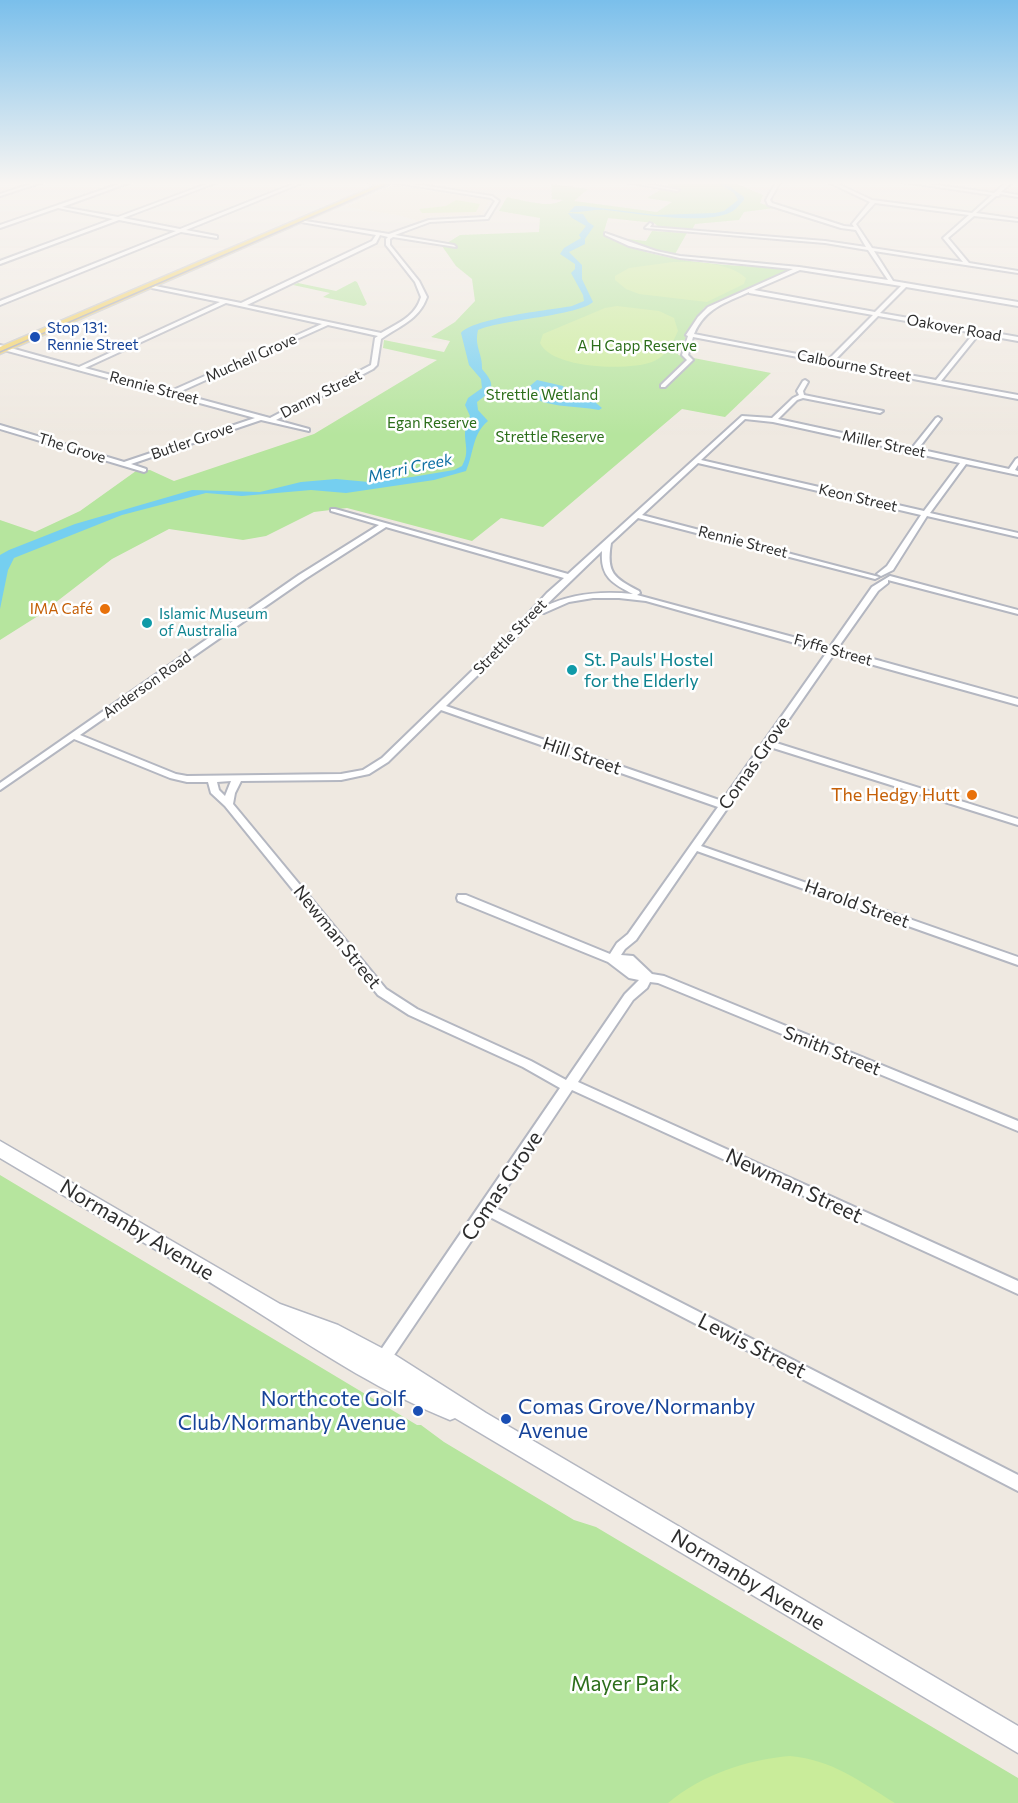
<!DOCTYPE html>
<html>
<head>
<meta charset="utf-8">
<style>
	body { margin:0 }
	canvas { display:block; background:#efe9e1 }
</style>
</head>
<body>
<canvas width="1018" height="1803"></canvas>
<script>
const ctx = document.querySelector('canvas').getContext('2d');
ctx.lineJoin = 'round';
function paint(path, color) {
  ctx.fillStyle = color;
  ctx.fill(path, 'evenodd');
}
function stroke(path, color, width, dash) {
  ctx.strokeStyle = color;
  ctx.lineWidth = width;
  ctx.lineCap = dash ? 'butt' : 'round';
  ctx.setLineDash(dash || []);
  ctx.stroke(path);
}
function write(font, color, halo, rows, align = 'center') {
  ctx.font = font + ' Commissioner,sans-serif';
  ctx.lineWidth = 5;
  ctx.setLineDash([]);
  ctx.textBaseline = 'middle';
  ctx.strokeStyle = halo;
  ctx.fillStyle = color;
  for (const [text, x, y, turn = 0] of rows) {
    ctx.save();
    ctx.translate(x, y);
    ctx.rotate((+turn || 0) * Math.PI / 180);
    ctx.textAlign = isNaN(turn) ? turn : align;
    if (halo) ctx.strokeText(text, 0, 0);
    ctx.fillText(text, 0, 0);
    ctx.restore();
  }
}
const education = new Path2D(`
	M 394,185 L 490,200 L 481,215 L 431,216 L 418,221 L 402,216 L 346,207 Z`);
const green = new Path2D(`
	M 673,182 L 733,182 L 763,195 L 760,203 L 774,208 L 744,212 L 739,220 L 695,224 L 692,230 L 659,227 L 654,223 L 608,218 L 603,235 C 663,266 726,264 791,269 L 704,308 L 682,344 L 678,355 L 771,373 L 725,417 L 682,409 L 543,527 L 501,518 L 472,541 L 347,508 L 314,512 L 266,536 L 243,540 L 169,529 L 112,559 L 38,616 L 0,640 L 0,520 L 35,532 L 80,511 L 136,471 L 150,470 L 174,481 L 314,434 L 437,360 L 383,348 L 384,340 L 444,352 L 450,341 L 431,337 L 455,322 L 475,301 L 472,279 L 456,266 L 442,246 L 460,235 L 539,232 L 540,218 L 499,211 L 507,197 C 523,200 549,209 563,200 L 552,199 L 551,184 L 588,189 L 574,201 L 657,212 L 672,202 L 647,198 Z
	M 652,231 L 687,233 L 675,254 L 645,247 L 627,239 L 646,241 Z
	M 355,281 L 357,282 L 367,304 L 364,306 L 323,297 L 330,293 L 293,285 L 298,283 L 336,291 Z
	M 0,1175 L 417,1425 L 421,1425 L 444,1442 L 574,1520 L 596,1527 L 1018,1778 L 1018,1803 L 0,1803 Z`);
const pitch = new Path2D(`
	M 456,200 L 480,204 L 476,212 L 422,213 L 419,209 L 446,206 Z
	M 673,262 C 695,262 729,262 746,278 L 744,284 L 707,302 L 639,294 L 626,289 L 615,280 L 615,276 L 629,268 Z
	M 617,306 L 659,311 L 674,318 L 678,331 C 672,344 667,356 652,362 C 628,371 552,369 540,343 L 543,334 L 605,308 Z
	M 790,1756 C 833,1760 859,1781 895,1803 L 668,1803 C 703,1774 746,1760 790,1756 Z`);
const water = new Path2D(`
	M 716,182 L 725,183 L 744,197 L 744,200 C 740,204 736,210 731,212 C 703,226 636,213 606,210 C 593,209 582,213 569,212 L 575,206 L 584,206 L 656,215 L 715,213 L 724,211 L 738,200 L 734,193 Z
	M 568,213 L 583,214 L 588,222 L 594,226 L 585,239 L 585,244 L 569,252 L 582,265 L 582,279 L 593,302 C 577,316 504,319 478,330 C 474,347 483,354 482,369 C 496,385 494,390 477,402 L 478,410 L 488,421 C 472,434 474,453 466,471 L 434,480 L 346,493 L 311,490 L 242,496 L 206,493 L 122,515 L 14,558 L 8,570 L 0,609 L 0,555 L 9,550 L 75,524 L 192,490 L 260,492 L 301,482 L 336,479 L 369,482 L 412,477 L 454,470 L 462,466 C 473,447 458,438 470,416 L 465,405 L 468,398 L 482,388 L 481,379 L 469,365 L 461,333 C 473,318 550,310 572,306 L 584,301 L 583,295 L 571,273 L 575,269 L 575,264 L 560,254 L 564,248 L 581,238 L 579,235 L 586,226 L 572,218 Z
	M 537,380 L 563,386 L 566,390 L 599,399 L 596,403 L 602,408 L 599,410 C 575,405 542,409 524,391 Z`);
const minor = new Path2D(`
	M 36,182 L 43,182 L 0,196 L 0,194 Z
	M 125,182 L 131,182 L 62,207 L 118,217 L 212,182 L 218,182 L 123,218 L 180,229 L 298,182 L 304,182 L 186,230 L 217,236 L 217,238 L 181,232 L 0,305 L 0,301 L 176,231 L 119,220 L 0,264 L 0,261 L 113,219 L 58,208 L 0,228 L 0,225 Z
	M 390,182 L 401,182 L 492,196 L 499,201 L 488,219 L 430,222 L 395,235 L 454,245 L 456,247 L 393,237 L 390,239 L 390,245 L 419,281 L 427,297 C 419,320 399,326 381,339 L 377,365 L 373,369 L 276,420 L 309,429 L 309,431 L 261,420 L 131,464 L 146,469 L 146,471 L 144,472 L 0,429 L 0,425 L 124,462 L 255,418 L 0,349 L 0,345 L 79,367 L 220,302 L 152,288 L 150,285 L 241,303 L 372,241 L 376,235 L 301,222 L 299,220 L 389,234 L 429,220 L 485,217 L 495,201 L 491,198 ZM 380,235 L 388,237 L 386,239 L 386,245 L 415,282 L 421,297 C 415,317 398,323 381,333 L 247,305 L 376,243 ZM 226,303 L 322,324 L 171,391 L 85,368 ZM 328,325 L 378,336 L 375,338 L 371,365 L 270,418 L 177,393 Z
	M 626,182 L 636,182 L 679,190 L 677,191 Z
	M 776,182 L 780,182 L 770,200 L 772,203 L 844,226 L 854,227 L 852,224 L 870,202 L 828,182 L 834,182 L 872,200 L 972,213 L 992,195 L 903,182 L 915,182 L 994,193 L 1007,182 L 1012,182 L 1001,192 L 1018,195 L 1018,197 L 1000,194 L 999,196 L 996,196 L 976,213 L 1018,219 L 1018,221 L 974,216 L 948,238 L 969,263 L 1018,271 L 1018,273 L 874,251 L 893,281 L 1018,302 L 1018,306 L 906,287 L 880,313 L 1018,337 L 1018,341 L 979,334 L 941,381 L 1018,395 L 1018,399 L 693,337 L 688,355 L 693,360 L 665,387 L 661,387 L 661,385 L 687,360 L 682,355 L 688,336 L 686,335 L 698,317 L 708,307 L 793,269 L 680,258 L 629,246 L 605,235 L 605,233 L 656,251 L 680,256 L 799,267 L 888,280 L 868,250 L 825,243 L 645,228 L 650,223 L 652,224 L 650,227 L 825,241 L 866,247 L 856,230 L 841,228 L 768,205 L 766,200 ZM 875,203 L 969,215 L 943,238 L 963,262 L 872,248 L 856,224 ZM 800,270 L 901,286 L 875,312 L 754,290 ZM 749,292 L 749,293 L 873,315 L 828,360 L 694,334 C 705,308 725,303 749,292 ZM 878,316 L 974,333 L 936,380 L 834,361 Z
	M 805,380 L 808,382 L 803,391 L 804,395 L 883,411 L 880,413 L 803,398 L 797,400 L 778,419 L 912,448 L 936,418 L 938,417 L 941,419 L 918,449 L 1009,469 L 1016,459 L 1018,458 L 1018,465 L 1015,470 L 1018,471 L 1018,475 L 966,464 L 930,513 L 1018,533 L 1018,537 L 927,516 L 893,570 L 881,576 L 877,574 L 887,566 L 921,515 L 698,463 L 642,515 L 879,577 L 875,579 L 638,518 L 611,543 C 606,573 614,578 639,591 L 640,593 L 637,595 L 830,647 L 872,587 L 890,576 L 1018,610 L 1018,614 L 888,580 L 888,583 L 878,591 L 837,649 L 1018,699 L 1018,705 L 834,654 L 773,742 L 1018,819 L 1018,825 L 770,747 L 701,846 L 1018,957 L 1018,965 L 697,851 L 636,940 L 625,949 L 621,955 L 633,956 L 652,974 L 664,976 L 1018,1121 L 1018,1131 L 658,983 L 650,982 L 647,988 L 633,1000 L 578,1082 L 1018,1281 L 1018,1294 L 572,1090 L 494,1207 L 1018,1475 L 1018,1491 L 488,1216 L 386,1367 L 381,1369 L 376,1367 L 374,1362 L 376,1357 L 560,1088 L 523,1067 L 409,1015 L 378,995 L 225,806 L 211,793 L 208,782 L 187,782 L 170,778 L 74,739 L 0,790 L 0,783 L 299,575 L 379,525 L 331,511 L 331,509 L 335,509 L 568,574 L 742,416 L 772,418 L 793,398 L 799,395 L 797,391 L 803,381 ZM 745,419 L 773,422 L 960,463 L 924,511 L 701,460 ZM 386,527 L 564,578 L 547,593 L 506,638 L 382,758 L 363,770 L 341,774 L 187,776 L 176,774 L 80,735 L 305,579 ZM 602,551 C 600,577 613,584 633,594 C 602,591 572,593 544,607 ZM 593,598 L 619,598 L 646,601 L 827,652 L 722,801 L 446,706 L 512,642 L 538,613 L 544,613 L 569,602 ZM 441,710 L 718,807 L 628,934 L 617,943 L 610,954 L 466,895 L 458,895 L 457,898 L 458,901 L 608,962 L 629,978 L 639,980 L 625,994 L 566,1080 L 531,1061 L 417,1009 L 386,989 L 233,804 L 235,793 L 241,781 L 341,780 L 369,774 L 388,762 ZM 231,781 L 225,796 L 219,790 L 217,782 Z`);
const tertiary = new Path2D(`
	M 365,182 L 388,185 L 385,187 Z`);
const secondary = new Path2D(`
	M 0,1141 L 280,1304 L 338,1325 L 395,1355 L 486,1413 L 1018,1726 L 1018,1753 L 455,1418 L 450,1420 C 384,1393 326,1356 267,1318 C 180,1262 89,1211 0,1158 Z`);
const primary = new Path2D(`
	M 385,182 L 394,182 L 0,354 L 0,347 Z`);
const tram = new Path2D(`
	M 0,352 L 393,182`);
const markers = [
	[35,337,6,"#1a4fb4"],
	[105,609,6,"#e8710a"],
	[147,623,6,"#0f9aa8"],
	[572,670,6,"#0f9aa8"],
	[972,795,6,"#e8710a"],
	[418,1411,6,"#1a4fb4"],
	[506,1419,6,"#1a4fb4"]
];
const farTransitnames = [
	["Stop 131:",47,328],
	["Rennie Street",47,345]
];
const farStreetnames = [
	["Oakover Road",954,328,10],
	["Muchell Grove",251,358,-24],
	["Calbourne Street",854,366,11],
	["Rennie Street",154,388,15],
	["Danny Street",321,394,-27],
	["Butler Grove",192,441,-19],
	["Miller Street",884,444,12],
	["The Grove",72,448,17],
	["Keon Street",858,498,13],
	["Rennie Street",743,542,14],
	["Strettle Street",510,637,-46],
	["Fyffe Street",833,650,16],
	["Anderson Road",147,685,-35]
];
const farParknames = [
	["A H Capp Reserve",637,346],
	["Strettle Wetland",542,395],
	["Egan Reserve",432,423],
	["Strettle Reserve",550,437]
];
const farFoodnames = [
	["IMA Café",93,609]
];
const farCulturenames = [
	["Islamic Museum",159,614],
	["of Australia",159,631]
];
const farWaternames = [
	["Merri Creek",410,468,-12]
];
const cultureNames = [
	["St. Pauls' Hostel",584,660],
	["for the Elderly",584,681]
];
const streetNames = [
	["Hill Street",582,756,19],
	["Comas Grove",754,763,-55],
	["Harold Street",857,904,20],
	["Newman Street",337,937,51],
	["Smith Street",832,1051,22]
];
const foodNames = [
	["The Hedgy Hutt",960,795]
];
const nearStreetnames = [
	["Comas Grove",502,1186,-56],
	["Newman Street",794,1186,25],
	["Normanby Avenue",137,1230,31],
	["Lewis Street",752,1346,27],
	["Normanby Avenue",748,1580,31]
];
const nearTransitnames = [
	["Northcote Golf",406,1399],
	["Club/Normanby Avenue",406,1423],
	["Comas Grove/Normanby",518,1407,"left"],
	["Avenue",518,1431,"left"]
];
const nearParknames = [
	["Mayer Park",625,1684]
];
paint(education, '#f0e6d1');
paint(green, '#b6e59e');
paint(pitch, '#c9ec9a');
paint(water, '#75cff0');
stroke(minor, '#b4b7c1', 4);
stroke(tertiary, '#b4b7c1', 2);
stroke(secondary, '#b4b7c1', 3);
stroke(primary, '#c9c9c9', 3);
paint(minor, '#fff');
paint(tertiary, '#fff');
paint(secondary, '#fff');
paint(primary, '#f2d163');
stroke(tram, '#a3a6b8', 1.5);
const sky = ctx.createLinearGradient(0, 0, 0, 435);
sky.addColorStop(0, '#7abfeb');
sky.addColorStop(0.42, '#f8f5f2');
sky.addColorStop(1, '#f8f5f200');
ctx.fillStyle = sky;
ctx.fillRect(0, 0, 1018, 435);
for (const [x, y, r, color] of markers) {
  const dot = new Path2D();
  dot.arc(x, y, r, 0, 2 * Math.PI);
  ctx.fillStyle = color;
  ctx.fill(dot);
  stroke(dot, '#fff', 2);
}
write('15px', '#164399', '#fff', farTransitnames, 'left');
write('15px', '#2e2e2e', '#fff', farStreetnames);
write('15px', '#2c6e1b', '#fff', farParknames);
write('15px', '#c56008', '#fff', farFoodnames, 'right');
write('15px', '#0d838f', '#fff', farCulturenames, 'left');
write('italic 16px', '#0d6fa3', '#fff', farWaternames);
write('18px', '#0d838f', '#fff', cultureNames, 'left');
write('18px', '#2e2e2e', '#fff', streetNames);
write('18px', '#c56008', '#fff', foodNames, 'right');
write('21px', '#2e2e2e', '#fff', nearStreetnames);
write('21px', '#164399', '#fff', nearTransitnames, 'right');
write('21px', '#2c6e1b', '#fff', nearParknames);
</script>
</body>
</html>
